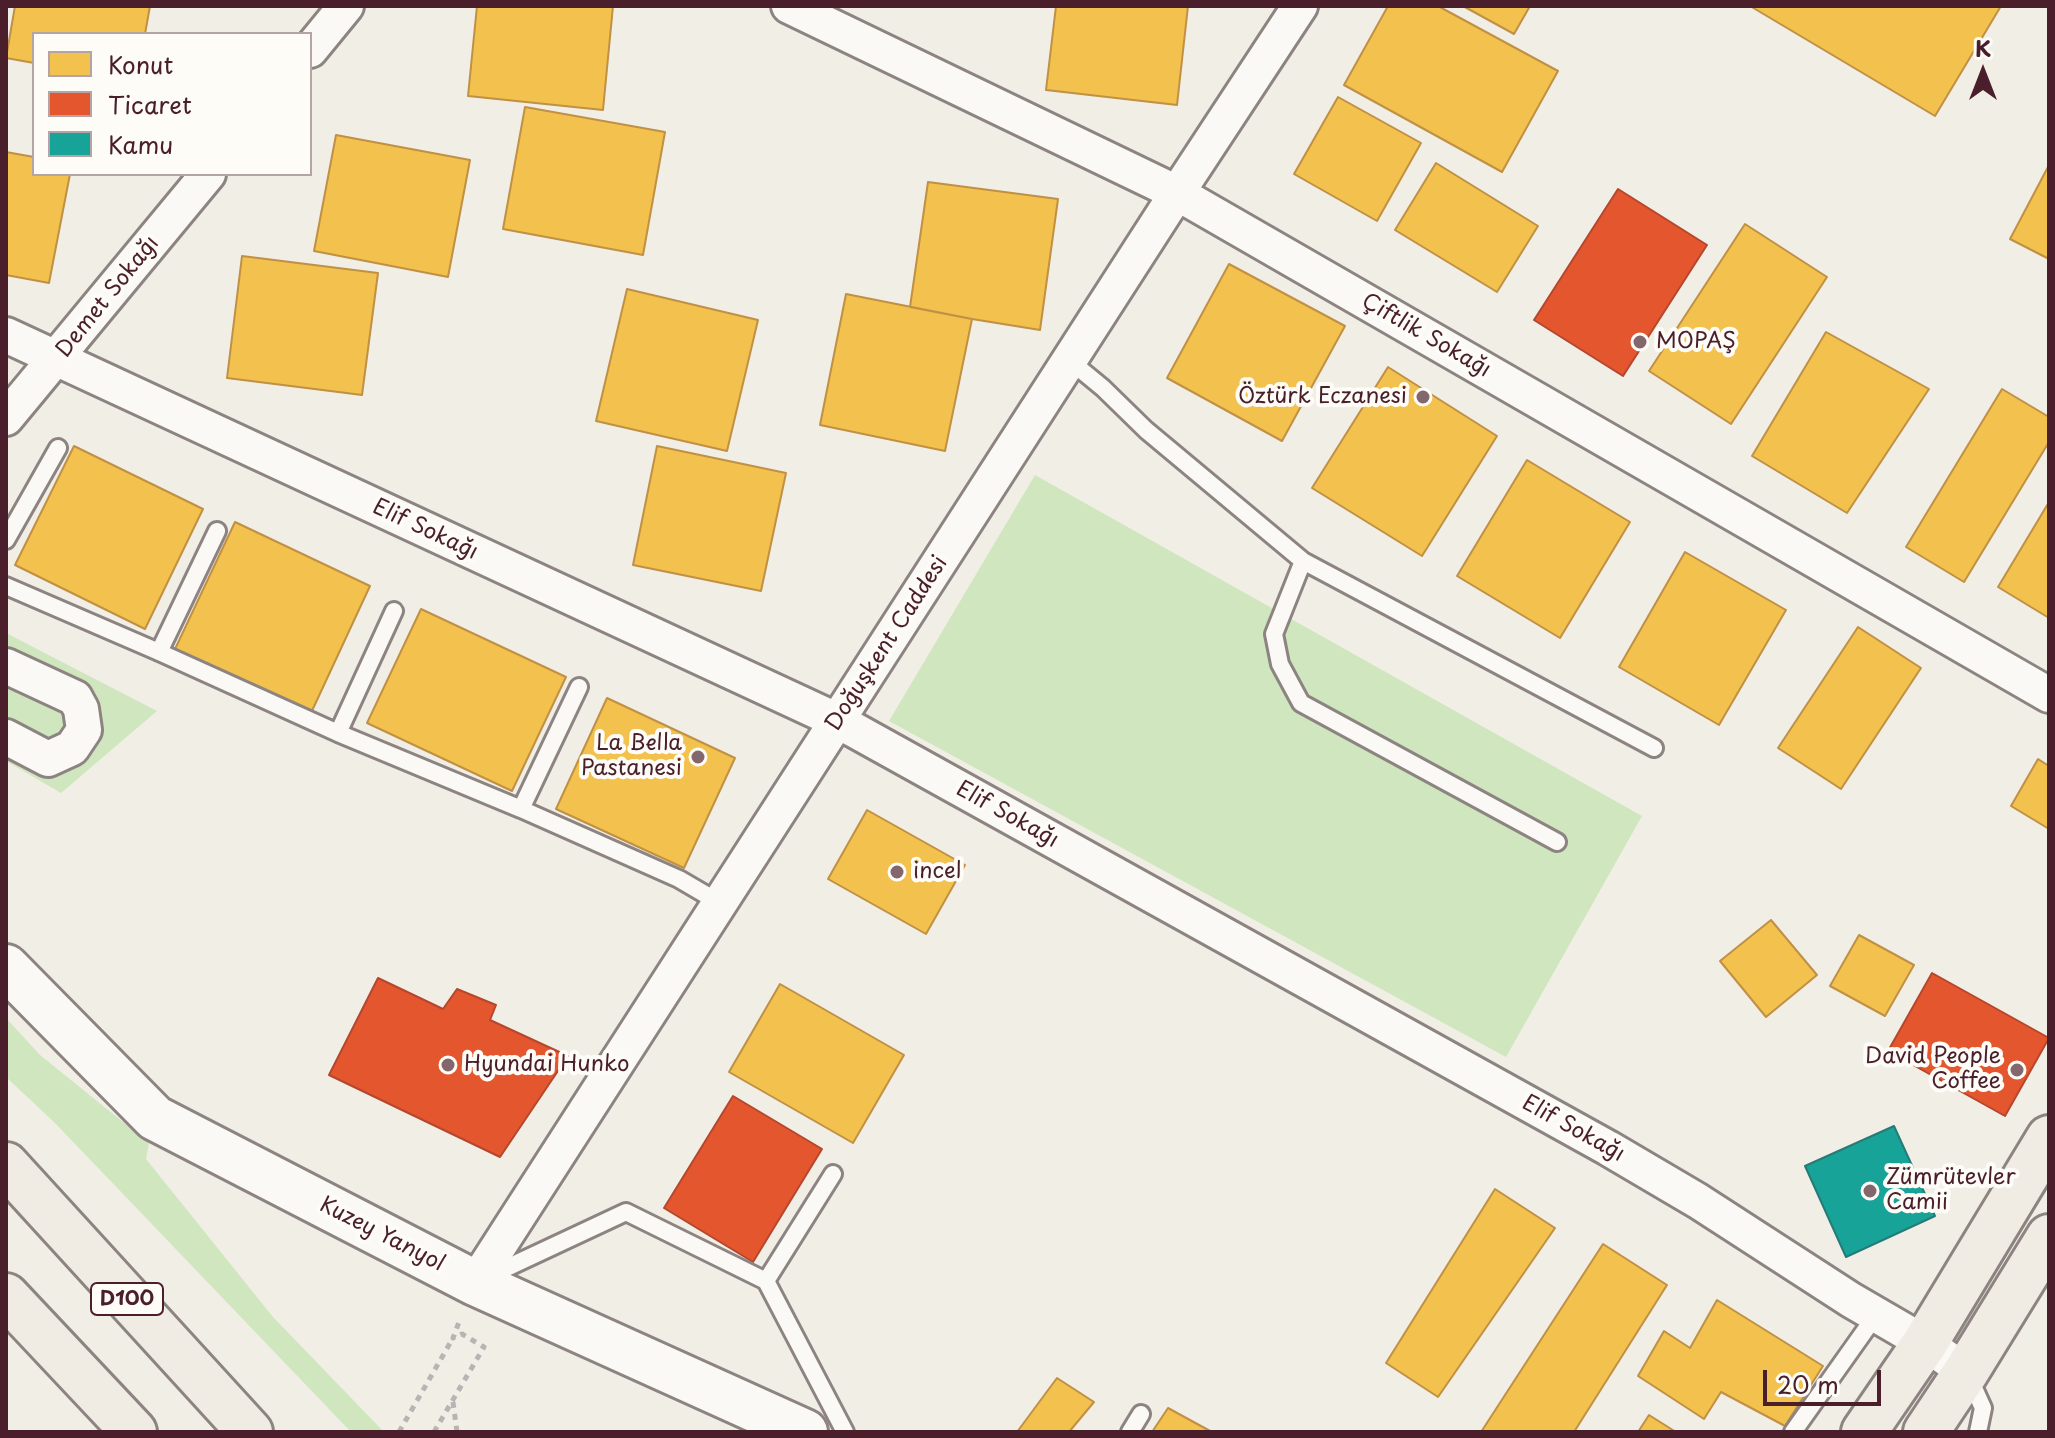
<!DOCTYPE html>
<html>
<head>
<meta charset="utf-8">
<style>
	body { margin:0 }
	#map { position:relative; width:2055px; height:1438px; overflow:hidden; background:#f1eee6; font-family:"Playpen Sans",sans-serif }
	canvas { display:block }
	.frame { position:absolute; inset:0; border:8px solid #4a1f2b; pointer-events:none }
	.legend { position:absolute; left:32px; top:32px; width:280px; height:144px; box-sizing:border-box; background:#fdfcf7; border:2px solid #b5a4a5; margin:0; padding:10px 14px; list-style:none; font-size:24px; color:#4a1f2b }
	.legend li { display:flex; align-items:center; gap:16px; height:40px }
	.legend b { width:40px; border:2px solid #b5a4a5 }
	.north { position:absolute; left:1943px; top:32px; width:80px; height:80px; -webkit-text-stroke:6px #fdfcf7; paint-order:stroke; rotate:0deg; font-size:22px; font-weight:700; line-height:32px; text-align:center; color:#4a1f2b }
	.north::after { content:''; display:block; margin:auto; width:28px; height:36px; background:#4a1f2b; clip-path:polygon(50% 0,100% 100%,50% 72%,0 100%) }
	.scale { position:absolute; left:1763px; top:1370px; width:118px; height:36px; box-sizing:border-box; border:4px solid #4a1f2b; border-top:0; padding-left:10px; font-size:24px; line-height:28px; white-space:nowrap; color:#4a1f2b; -webkit-text-stroke:6px #fdfcf7; paint-order:stroke }
</style>
</head>
<body>
<div id="map">
<canvas width="2055" height="1438"></canvas>
<div class="frame"></div>
<ul class="legend">
<li><b style="height:22px;background:#f2c14e"></b>Konut</li>
<li><b style="height:22px;background:#e4572e"></b>Ticaret</li>
<li><b style="height:22px;background:#17a398"></b>Kamu</li>
</ul>
<div class="north">K</div>
<div class="scale">20 m</div>
</div>
<script>
const ctx = document.querySelector('canvas').getContext('2d');
ctx.lineJoin = 'round';
function paint(path, color) {
  ctx.fillStyle = color;
  ctx.fill(path, 'evenodd');
}
function stroke(path, color, width, dash) {
  ctx.strokeStyle = color;
  ctx.lineWidth = width;
  ctx.lineCap = dash ? 'butt' : 'round';
  ctx.setLineDash(dash || []);
  ctx.stroke(path);
}
function write(font, color, halo, rows, align = 'center') {
  ctx.font = font + ' "Playpen Sans",sans-serif';
  ctx.lineWidth = 8;
  ctx.setLineDash([]);
  ctx.textBaseline = 'middle';
  ctx.strokeStyle = halo;
  ctx.fillStyle = color;
  for (const [text, x, y, turn = 0] of rows) {
    ctx.save();
    ctx.translate(x, y);
    ctx.rotate((+turn || 0) * Math.PI / 180);
    ctx.textAlign = isNaN(turn) ? turn : align;
    if (halo) ctx.strokeText(text, 0, 0);
    ctx.fillText(text, 0, 0);
    ctx.restore();
  }
}
const green = new Path2D(`
	M 1035,475 L 1642,816 L 1506,1057 L 889,721 Z
	M 6,633 L 157,711 L 61,793 L 6,761 Z
	M 6,1018 L 40,1055 L 149,1143 L 146,1159 L 273,1317 L 384,1432 L 351,1432 L 55,1123 L 6,1077 Z`);
const homes = new Path2D(`
	M 15,6 L 150,6 L 145,34 L 34,34 L 34,63 L 6,58 Z
	M 477,6 L 613,6 L 603,110 L 468,96 Z
	M 1056,6 L 1188,6 L 1177,105 L 1046,90 Z
	M 1388,6 L 1438,6 L 1558,71 L 1502,172 L 1344,85 Z
	M 1463,6 L 1530,6 L 1514,34 Z
	M 1750,6 L 2001,6 L 1935,116 Z
	M 1338,97 L 1421,143 L 1377,221 L 1294,174 Z
	M 525,107 L 665,132 L 643,255 L 503,229 Z
	M 336,135 L 470,160 L 448,277 L 314,251 Z
	M 6,152 L 34,157 L 34,174 L 70,174 L 49,283 L 6,275 Z
	M 1436,163 L 1538,226 L 1497,292 L 1395,230 Z
	M 2049,165 L 2049,259 L 2010,239 Z
	M 928,182 L 1058,199 L 1040,330 L 972,319 L 910,307 Z
	M 1745,224 L 1827,277 L 1731,424 L 1649,371 Z
	M 242,256 L 378,273 L 362,395 L 227,378 Z
	M 1229,264 L 1345,326 L 1282,441 L 1167,378 Z
	M 627,289 L 758,320 L 727,451 L 596,421 Z
	M 846,294 L 972,319 L 945,451 L 820,425 Z
	M 1826,332 L 1929,389 L 1847,513 L 1752,456 Z
	M 1388,367 L 1497,436 L 1422,556 L 1312,488 Z
	M 2002,389 L 2049,417 L 2049,442 L 1964,582 L 1906,547 Z
	M 74,446 L 203,509 L 145,629 L 15,565 Z
	M 657,446 L 786,473 L 761,591 L 633,565 Z
	M 1527,460 L 1630,522 L 1560,638 L 1457,576 Z
	M 2049,502 L 2049,618 L 1998,587 Z
	M 235,522 L 370,586 L 311,713 L 175,649 Z
	M 1685,552 L 1786,610 L 1719,725 L 1619,667 Z
	M 421,609 L 566,677 L 512,791 L 367,723 Z
	M 1858,627 L 1921,668 L 1841,789 L 1778,748 Z
	M 607,698 L 735,758 L 684,868 L 556,809 Z
	M 2038,759 L 2049,766 L 2049,829 L 2011,806 Z
	M 867,810 L 965,865 L 926,934 L 828,879 Z
	M 1771,920 L 1817,975 L 1766,1017 L 1720,961 Z
	M 1859,935 L 1914,965 L 1885,1016 L 1830,986 Z
	M 780,984 L 904,1055 L 853,1143 L 729,1072 Z
	M 1495,1189 L 1555,1228 L 1438,1397 L 1386,1363 Z
	M 1603,1244 L 1667,1285 L 1574,1432 L 1481,1432 Z
	M 1717,1300 L 1823,1366 L 1785,1426 L 1721,1392 L 1704,1419 L 1638,1376 L 1664,1331 L 1690,1348 Z
	M 1057,1378 L 1094,1402 L 1069,1432 L 1017,1432 Z
	M 1168,1408 L 1212,1432 L 1152,1432 Z
	M 1649,1415 L 1676,1432 L 1638,1432 Z`);
const shops = new Path2D(`
	M 1618,189 L 1707,245 L 1623,376 L 1534,320 Z
	M 1932,973 L 2049,1038 L 2005,1116 L 1888,1051 Z
	M 378,978 L 443,1009 L 457,989 L 496,1005 L 490,1020 L 568,1056 L 500,1157 L 329,1075 Z
	M 733,1096 L 822,1149 L 753,1262 L 664,1208 Z`);
const public = new Path2D(`
	M 1894,1126 L 1935,1216 L 1846,1257 L 1805,1166 Z`);
const path = new Path2D(`
	M 453,1402 L 457,1432
	M 399,1432 L 453,1338
	M 434,1432 L 484,1347 L 462,1334 L 453,1338 L 459,1322`);
const lane = new Path2D(`
	M 1069,360 L 1103,388 L 1146,430 L 1303,561 L 1654,748
	M 6,540 L 58,448
	M 1303,561 L 1274,634 L 1280,664 L 1301,703 L 1557,842
	M 6,586 L 159,652 L 338,733 L 521,809 L 679,879 L 720,903
	M 159,652 L 217,531
	M 338,733 L 394,611
	M 521,809 L 579,687
	M 485,1278 L 626,1212 L 766,1281 L 845,1432
	M 766,1281 L 833,1174
	M 1969,1377 L 1983,1408 L 1978,1432
	M 1130,1432 L 1141,1414
	M 1793,1432 L 1876,1315`);
const street = new Path2D(`
	M 789,6 L 1177,193 L 2049,695
	M 310,50 L 346,6
	M 6,335 L 838,721 L 1608,1148 L 1698,1201 L 1851,1300 L 1925,1343 L 1966,1372
	M 6,418 L 208,174
	M 6,666 L 75,698 L 81,709 L 84,730 L 72,748 L 48,759 L 6,737
	M 475,1283 L 1177,193 L 1300,6`);
const secondary = new Path2D(`
	M 6,967 L 155,1118 L 475,1283 L 805,1432`);
const primary = new Path2D(`
	M 1864,1432 L 1925,1343 L 2049,1138
	M 1926,1432 L 1966,1372 L 2049,1237`);
const highway = new Path2D(`
	M 6,1165 L 250,1432
	M 6,1296 L 134,1432`);
const markers = [
	[1640,342,8,"#84676c"],
	[1423,397,8,"#84676c"],
	[698,757,8,"#84676c"],
	[897,872,8,"#84676c"],
	[448,1065,8,"#84676c"],
	[2017,1070,8,"#84676c"],
	[1870,1191,8,"#84676c"]
];
const shields = [
	[127,1299,72]
];
const shieldNames = [
	["D100",127,1299]
];
const streetNames = [
	["Demet Sokağı",108,297,-51],
	["Çiftlik Sokağı",1426,336,30],
	["Elif Sokağı",425,530,25],
	["Doğuşkent Caddesi",887,644,-57],
	["Elif Sokağı",1007,815,29],
	["Elif Sokağı",1573,1129,29],
	["Kuzey Yanyol",382,1235,27]
];
const poiNames = [
	["MOPAŞ",1656,342],
	["Öztürk Eczanesi",1407,397,"right"],
	["La Bella",682,744,"right"],
	["Pastanesi",682,769,"right"],
	["incel",913,872],
	["David People",2001,1057,"right"],
	["Coffee",2001,1082,"right"],
	["Hyundai Hunko",464,1065],
	["Zümrütevler",1886,1178],
	["Camii",1886,1203]
];
paint(green, '#cfe6be');
paint(homes, '#f2c14e');
stroke(homes, '#c09044', 2);
paint(shops, '#e4572e');
stroke(shops, '#b6462d', 2);
paint(public, '#17a398');
stroke(public, '#267b77', 2);
stroke(lane, '#8d8482', 22);
stroke(street, '#8d8482', 40);
stroke(secondary, '#8d8482', 50);
stroke(primary, '#8d8482', 50);
stroke(highway, '#8d8482', 50);
stroke(path, '#b9b4b3', 5, [6, 6]);
stroke(lane, '#faf9f6', 16);
stroke(street, '#faf9f6', 34);
stroke(secondary, '#faf9f6', 44);
stroke(primary, '#f0ece4', 44);
stroke(highway, '#f0ece4', 44);
for (const [x, y, r, color] of markers) {
  const dot = new Path2D();
  dot.arc(x, y, r, 0, 2 * Math.PI);
  ctx.fillStyle = color;
  ctx.fill(dot);
  stroke(dot, '#fdfcf7', 3);
}
for (const [x, y, w] of shields) {
  const box = new Path2D();
  box.roundRect(x - w / 2, y - 16, w, 32, 6);
  ctx.fillStyle = '#fdfcf7';
  ctx.fill(box);
  stroke(box, '#4a1f2b', 2);
}
write('bold 20px', '#4a1f2b', null, shieldNames);
write('22px', '#4a1f2b', '#fdfcf7', streetNames);
write('22px', '#4a1f2b', '#fdfcf7', poiNames, 'left');
</script>
</body>
</html>
